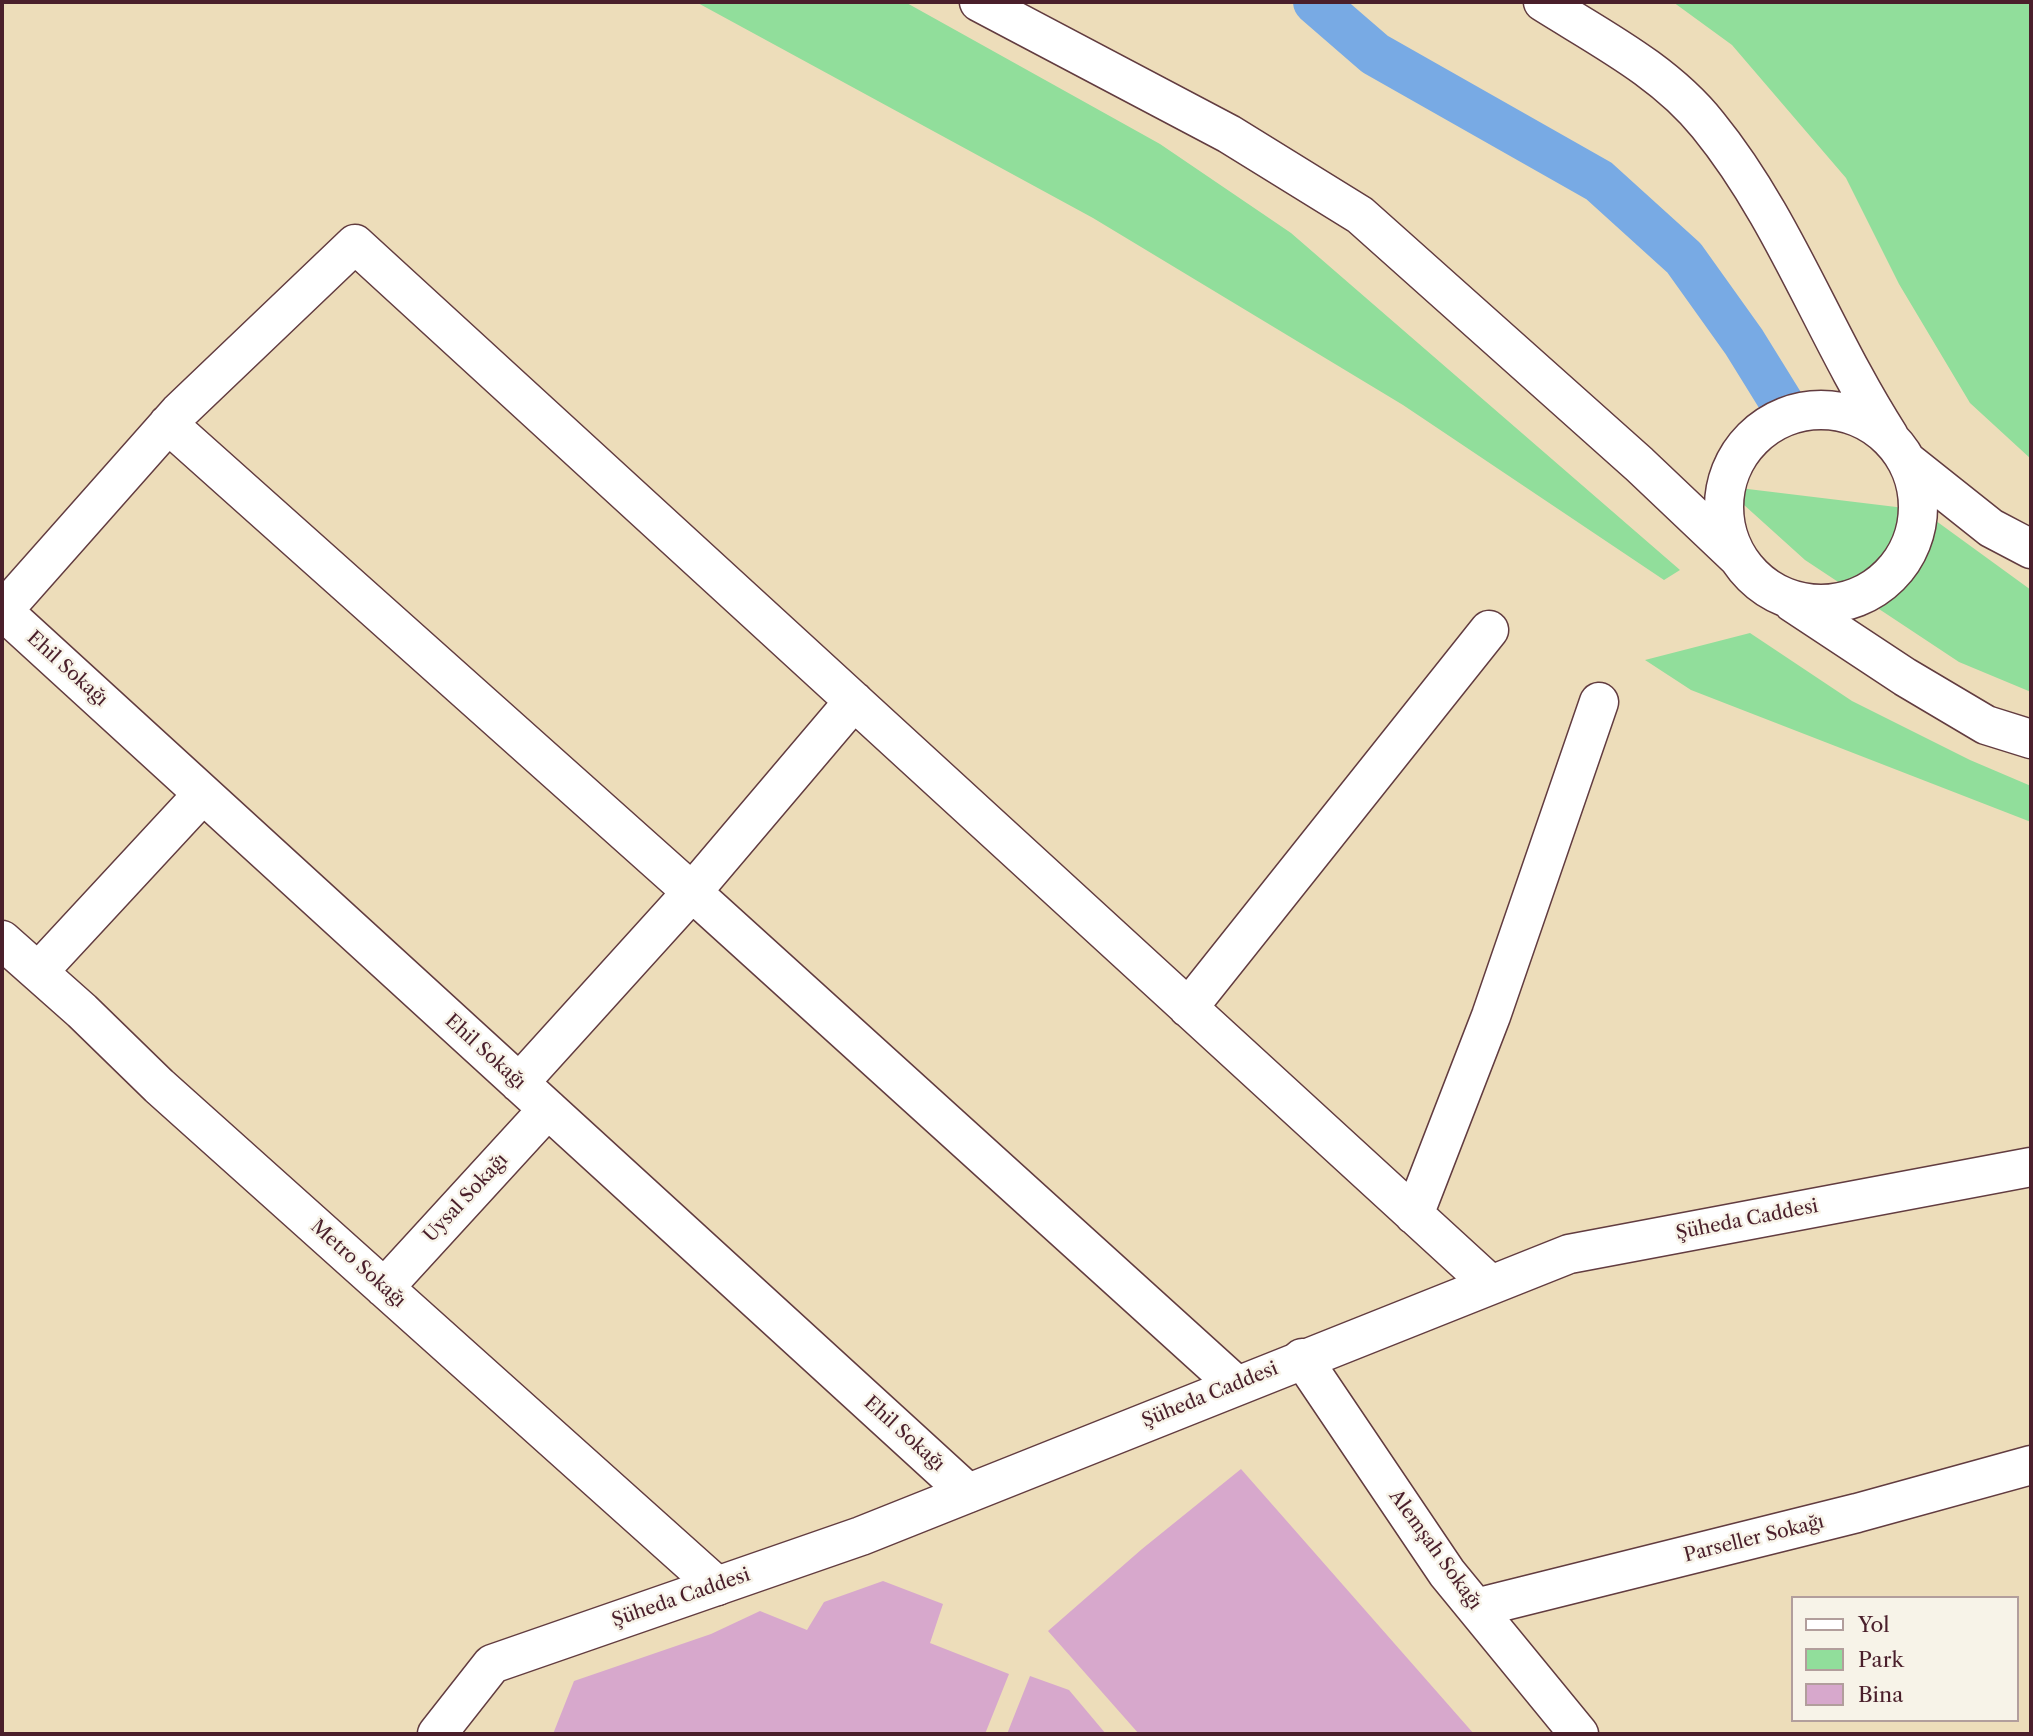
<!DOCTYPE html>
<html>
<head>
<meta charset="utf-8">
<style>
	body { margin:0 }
	#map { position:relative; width:2033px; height:1736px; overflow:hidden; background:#edddba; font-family:"Libre Caslon Text",serif }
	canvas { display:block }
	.frame { position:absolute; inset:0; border:4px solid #4a1f2b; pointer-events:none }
	.legend { position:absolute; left:1791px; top:1596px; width:228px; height:126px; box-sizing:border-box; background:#f7f3e8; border:2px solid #b29e9c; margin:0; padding:9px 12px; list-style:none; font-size:21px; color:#4a1f2b }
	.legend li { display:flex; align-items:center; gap:14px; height:35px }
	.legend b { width:35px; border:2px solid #b29e9c }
</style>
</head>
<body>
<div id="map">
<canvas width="2033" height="1736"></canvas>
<div class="frame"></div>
<ul class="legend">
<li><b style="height:9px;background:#fff"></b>Yol</li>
<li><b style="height:19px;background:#91de9b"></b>Park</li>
<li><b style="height:19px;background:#d7a8cc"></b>Bina</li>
</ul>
</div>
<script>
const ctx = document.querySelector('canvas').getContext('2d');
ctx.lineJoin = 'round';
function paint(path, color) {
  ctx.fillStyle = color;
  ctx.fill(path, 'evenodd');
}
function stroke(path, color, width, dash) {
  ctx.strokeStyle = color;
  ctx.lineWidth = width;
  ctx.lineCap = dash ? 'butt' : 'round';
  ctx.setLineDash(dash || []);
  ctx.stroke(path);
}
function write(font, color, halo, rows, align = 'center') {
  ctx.font = font + ' "Libre Caslon Text",serif';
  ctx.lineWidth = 5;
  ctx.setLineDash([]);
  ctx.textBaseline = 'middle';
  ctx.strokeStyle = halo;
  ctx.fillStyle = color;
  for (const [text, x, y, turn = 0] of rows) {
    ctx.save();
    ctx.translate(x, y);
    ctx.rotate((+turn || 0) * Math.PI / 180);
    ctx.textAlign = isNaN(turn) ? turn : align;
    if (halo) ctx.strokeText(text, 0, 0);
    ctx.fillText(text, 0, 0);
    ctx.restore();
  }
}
const green = new Path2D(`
	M 696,2 L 905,2 L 1160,144 L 1291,233 L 1680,570 L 1664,580 L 1403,405 L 1093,218 Z
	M 1673,2 L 2031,2 L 2031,459 L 1970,403 L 1899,284 L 1846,178 L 1732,45 Z
	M 1723,486 L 1921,510 L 2031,590 L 2031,692 L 1959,662 L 1805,560 Z
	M 1750,633 L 1852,701 L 1970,760 L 2031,786 L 2031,822 L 1691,690 L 1645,660 Z`);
const canal = new Path2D(`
	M 1315,2 L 1375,54 L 1599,181 L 1684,258 L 1744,342 L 1783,405`);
const building = new Path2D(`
	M 1241,1469 L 1474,1734 L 1139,1734 L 1048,1631 L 1142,1549 Z
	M 883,1581 L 943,1604 L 930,1643 L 1009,1674 L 985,1734 L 553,1734 L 574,1681 L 711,1634 L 760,1611 L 807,1630 L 824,1602 Z
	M 1030,1676 L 1069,1690 L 1106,1734 L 1007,1734 Z`);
const street = new Path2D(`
	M 168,424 L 692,892 L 519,1083
	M 3,611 L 968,1493
	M 2,612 L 179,412 L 355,244 L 1490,1284
	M 854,701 L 692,892 L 1236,1385
	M 2,940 L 82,1011 L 159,1086 L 717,1586
	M 38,972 L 203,794
	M 1188,1008 L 1489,630
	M 1414,1215 L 1491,1016 L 1599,702
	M 384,1288 L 548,1109
	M 1302,1358 L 1447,1573 L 1579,1734
	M 1476,1608 L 1857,1513 L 2031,1465`);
const secondary = new Path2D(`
	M 979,2 L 1229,134 L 1360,215 L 1639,464 L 1737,557
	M 1543,2 C 1600,38 1665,71 1708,125 C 1784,218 1824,335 1889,436
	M1724 507a97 97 0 1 1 194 0a97 97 0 1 1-194 0Z
	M 1908,462 L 1991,528 L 2031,549
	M 1793,603 L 1905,677 L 1986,725 L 2031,739
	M 437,1734 L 492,1664 L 861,1536 L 1569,1254 L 2031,1167`);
const streetNames = [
	["Ehil Sokağı",67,669,42],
	["Ehil Sokağı",485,1052,42],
	["Uysal Sokağı",466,1198,-47],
	["Şüheda Caddesi",1747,1220,-11],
	["Metro Sokağı",358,1264,42],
	["Şüheda Caddesi",1210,1395,-22],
	["Ehil Sokağı",904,1434,42],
	["Parseller Sokağı",1754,1539,-14],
	["Alemşah Sokağı",1435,1550,54],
	["Şüheda Caddesi",681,1598,-19]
];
paint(green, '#91de9b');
stroke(canal, '#78aae4', 44);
paint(building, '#d7a8cc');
stroke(street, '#623c40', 41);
stroke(secondary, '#623c40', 41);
stroke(street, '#fff', 38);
stroke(secondary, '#fff', 38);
write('19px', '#4a1f2b', '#f7f3e8', streetNames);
</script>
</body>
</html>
